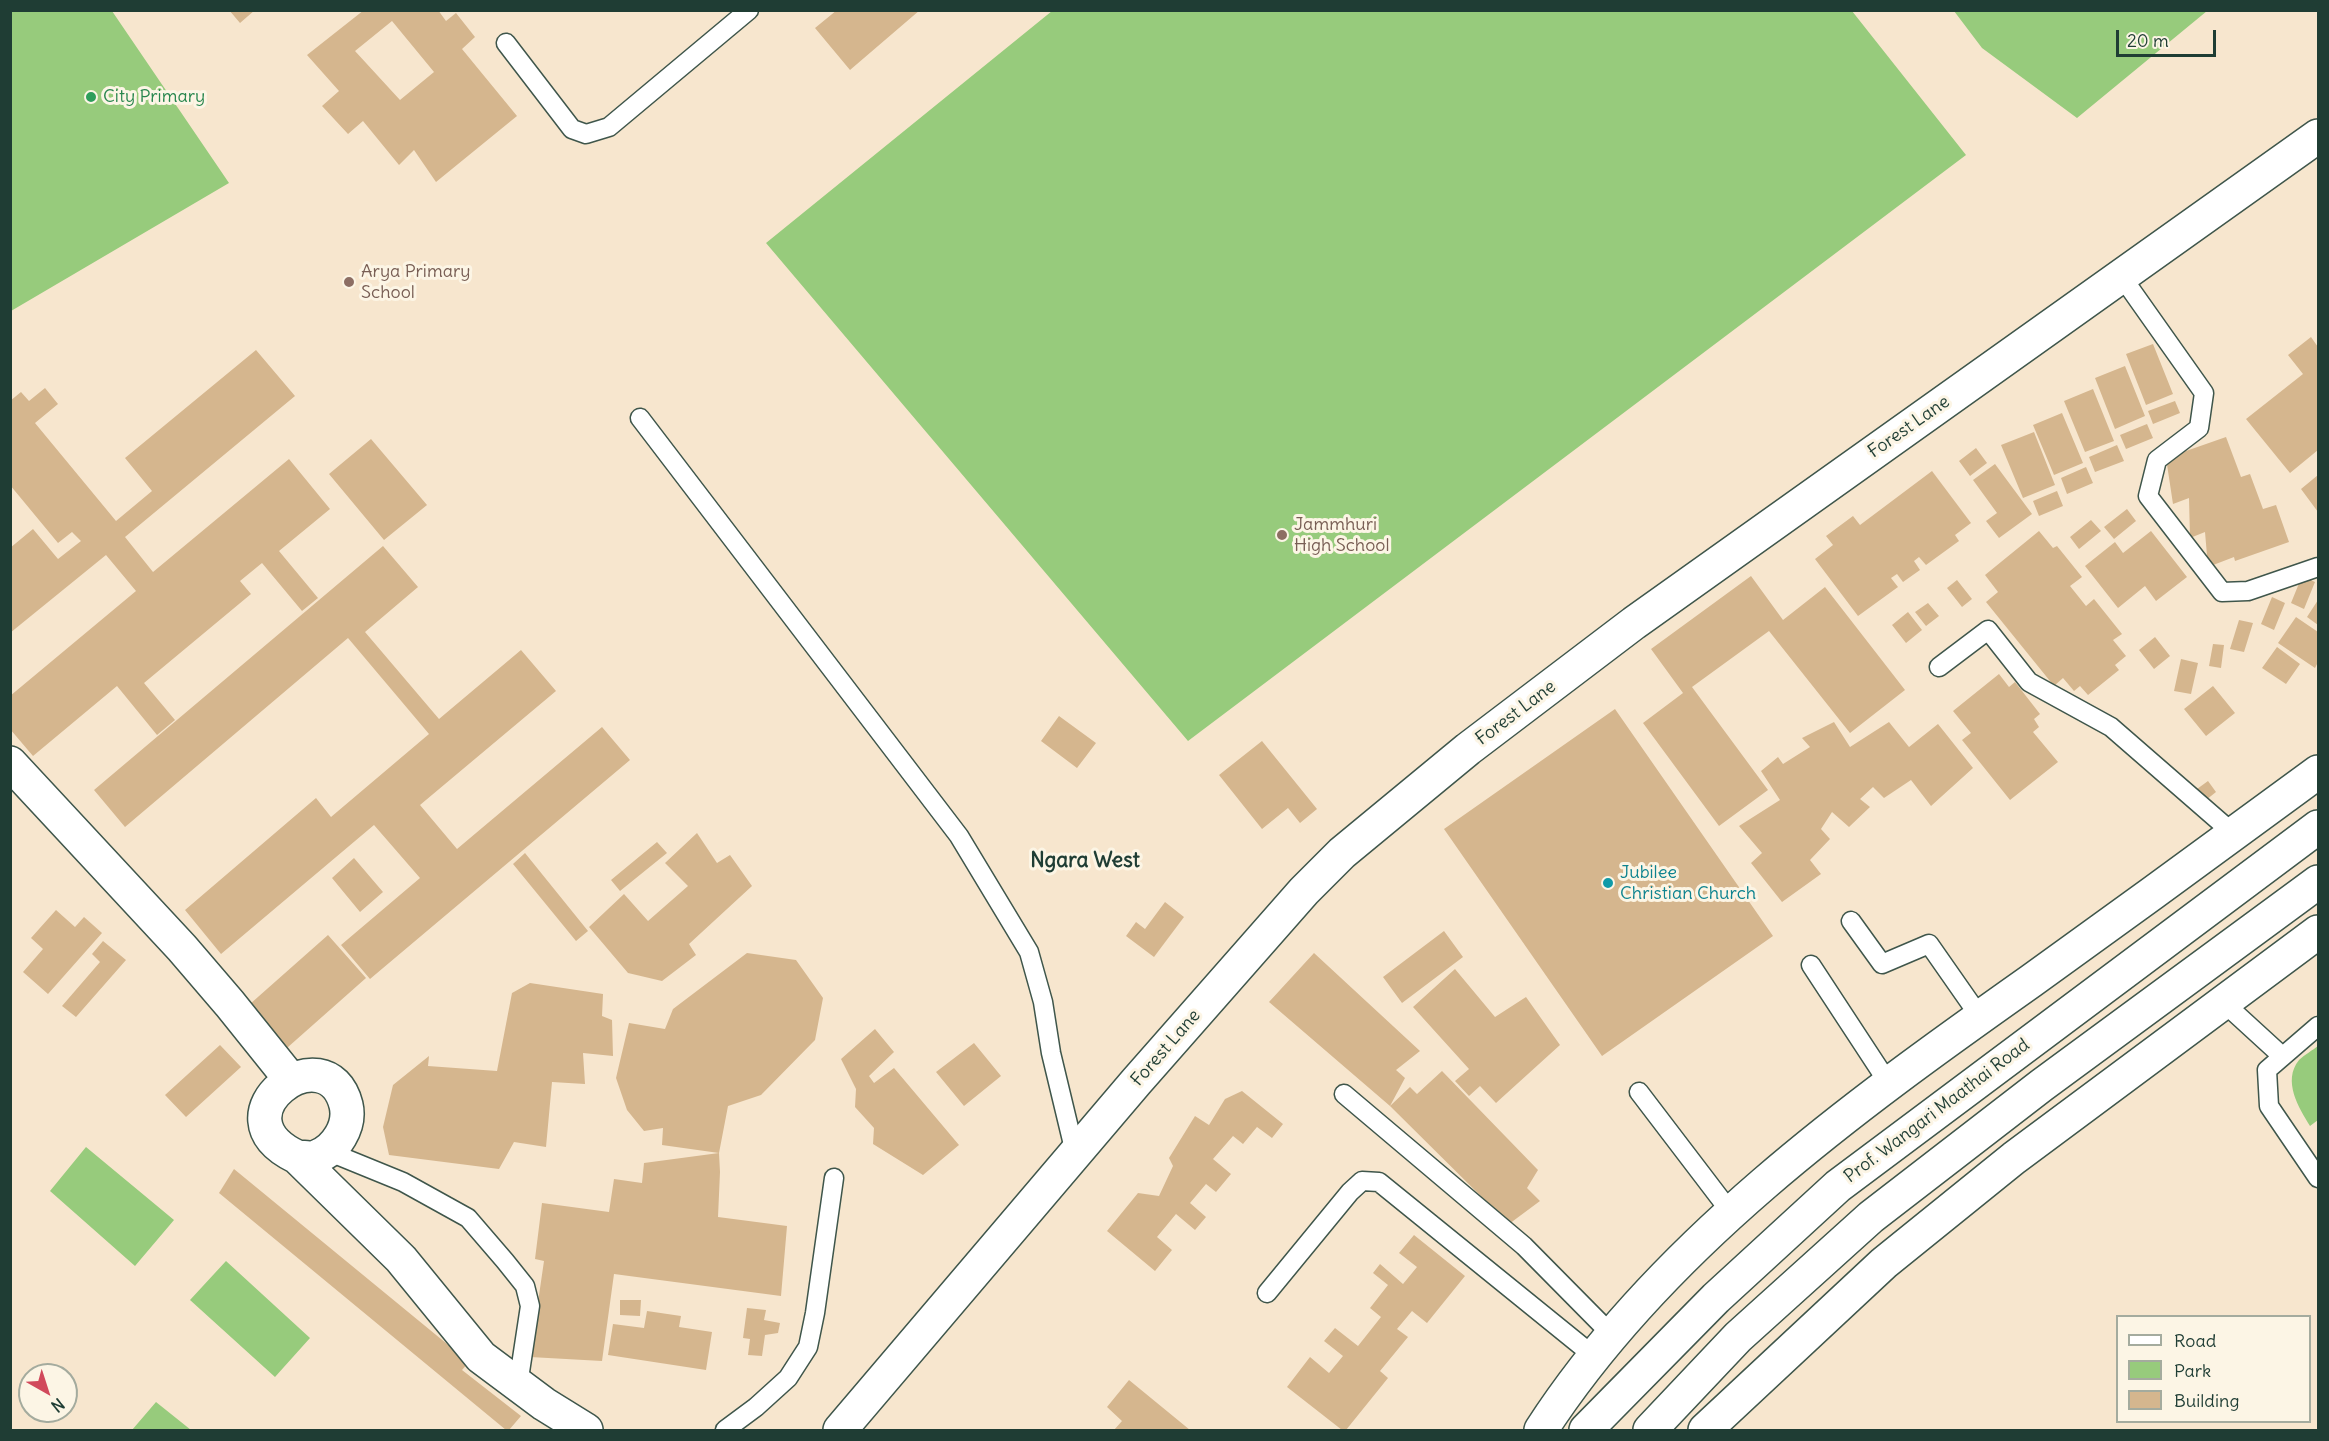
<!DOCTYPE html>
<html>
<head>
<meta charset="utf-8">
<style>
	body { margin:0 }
	#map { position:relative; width:2329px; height:1441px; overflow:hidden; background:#f7e6ce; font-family:Delius,sans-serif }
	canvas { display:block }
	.frame { position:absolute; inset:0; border:12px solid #1f3d34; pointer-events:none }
	.legend { position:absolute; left:2116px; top:1315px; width:195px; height:108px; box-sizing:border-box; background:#fcf5e5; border:2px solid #a4ab9e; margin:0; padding:8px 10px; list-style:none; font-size:18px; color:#1f3d34 }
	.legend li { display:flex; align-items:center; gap:12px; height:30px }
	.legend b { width:30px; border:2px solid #a4ab9e }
	.north { position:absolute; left:18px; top:1363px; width:60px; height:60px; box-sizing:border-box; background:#fcf5e5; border:2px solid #a4ab9e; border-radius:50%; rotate:141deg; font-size:16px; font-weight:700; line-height:24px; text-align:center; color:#1f3d34 }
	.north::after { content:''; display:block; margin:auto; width:21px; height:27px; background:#d1495b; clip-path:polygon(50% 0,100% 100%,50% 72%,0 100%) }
	.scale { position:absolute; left:2116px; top:30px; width:100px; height:27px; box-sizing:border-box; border:3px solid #1f3d34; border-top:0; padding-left:8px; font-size:18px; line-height:21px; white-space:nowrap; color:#1f3d34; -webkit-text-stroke:4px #fcf5e5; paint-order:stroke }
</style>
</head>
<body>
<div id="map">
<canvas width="2329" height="1441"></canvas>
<div class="frame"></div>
<ul class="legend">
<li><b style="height:8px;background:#fff"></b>Road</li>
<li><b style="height:16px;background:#97cb7c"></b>Park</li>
<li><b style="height:16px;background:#d5b68e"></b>Building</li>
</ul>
<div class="north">N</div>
<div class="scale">20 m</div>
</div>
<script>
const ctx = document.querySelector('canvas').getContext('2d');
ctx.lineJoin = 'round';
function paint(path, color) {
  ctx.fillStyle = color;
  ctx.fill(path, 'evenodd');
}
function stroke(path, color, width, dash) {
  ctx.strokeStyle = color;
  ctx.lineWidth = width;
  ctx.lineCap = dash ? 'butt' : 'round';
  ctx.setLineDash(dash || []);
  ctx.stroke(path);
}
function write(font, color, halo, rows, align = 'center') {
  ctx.font = font + ' Delius,sans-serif';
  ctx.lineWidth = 6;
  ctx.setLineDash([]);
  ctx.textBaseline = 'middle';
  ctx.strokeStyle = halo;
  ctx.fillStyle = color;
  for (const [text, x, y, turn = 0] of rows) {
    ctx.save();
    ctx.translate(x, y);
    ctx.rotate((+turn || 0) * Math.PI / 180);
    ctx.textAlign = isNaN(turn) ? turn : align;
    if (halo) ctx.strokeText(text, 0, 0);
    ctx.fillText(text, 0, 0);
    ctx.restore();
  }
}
const green = new Path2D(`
	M 10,11 L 112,11 L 229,183 L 11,311 Z
	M 1052,11 L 1852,11 L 1966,155 L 1188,741 L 766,243 Z
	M 1954,11 L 2207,11 L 2077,118 L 1982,48 Z
	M 2318,1046 L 2318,1120 L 2310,1126 C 2299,1108 2282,1081 2299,1060 C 2304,1055 2313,1050 2318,1046 Z
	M 86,1147 L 174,1220 L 135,1266 L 50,1191 Z
	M 226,1261 L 310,1338 L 275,1377 L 190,1300 Z
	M 156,1402 L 191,1430 L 132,1430 Z`);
const building = new Path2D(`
	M 229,10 L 255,10 L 240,23 Z
	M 364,10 L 438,10 L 446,21 L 456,13 L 475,37 L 462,49 L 517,116 L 436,182 L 414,150 L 399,165 L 363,121 L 348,134 L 322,106 L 339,91 L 307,55 ZM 392,21 L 434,72 L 400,100 L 355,51 Z
	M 837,10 L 920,10 L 850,70 L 815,28 Z
	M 2311,337 L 2318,347 L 2318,450 L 2290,473 L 2246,419 L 2303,374 L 2288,355 Z
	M 2153,344 L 2173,394 L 2146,405 L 2126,354 Z
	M 256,350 L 295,396 L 125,537 L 153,572 L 289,459 L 330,509 L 279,551 L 318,598 L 302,611 L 262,563 L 240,581 L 251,594 L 144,683 L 175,720 L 157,735 L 117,686 L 33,756 L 10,729 L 10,696 L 136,591 L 106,555 L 10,633 L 10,548 L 33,529 L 58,559 L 81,541 L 72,532 L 58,543 L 10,485 L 10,401 L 21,392 L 29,401 L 45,388 L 58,404 L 35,423 L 116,521 L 152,491 L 125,458 Z
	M 2125,366 L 2145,416 L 2115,429 L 2095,378 Z
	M 2093,389 L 2114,441 L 2085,452 L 2064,401 Z
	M 2175,401 L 2180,413 L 2153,424 L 2148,411 Z
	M 2062,413 L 2083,463 L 2054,475 L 2033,425 Z
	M 2147,424 L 2153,438 L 2126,449 L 2120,435 Z
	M 2034,432 L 2055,485 L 2023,498 L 2001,445 Z
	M 2226,437 L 2241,477 L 2250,474 L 2263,509 L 2276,505 L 2289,542 L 2235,561 L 2234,557 L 2208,567 L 2205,532 L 2190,538 L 2189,498 L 2173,504 L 2166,458 Z
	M 371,439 L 427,505 L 384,540 L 329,474 Z
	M 2117,445 L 2124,461 L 2095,472 L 2089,457 Z
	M 1976,448 L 1987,463 L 1970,476 L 1959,461 Z
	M 1995,464 L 2032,514 L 1999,538 L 1986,521 L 1997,513 L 1973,480 Z
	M 2086,467 L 2093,483 L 2067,494 L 2061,478 Z
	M 1932,471 L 1971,523 L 1955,535 L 1959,541 L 1926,565 L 1919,557 L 1914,561 L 1920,570 L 1903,582 L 1897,574 L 1891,578 L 1898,587 L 1858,616 L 1815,559 L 1833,545 L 1826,536 L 1853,516 L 1860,525 Z
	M 2318,475 L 2318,512 L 2301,489 Z
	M 2057,491 L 2063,506 L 2039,516 L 2033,501 Z
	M 2127,509 L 2136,521 L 2114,539 L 2104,527 Z
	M 2091,520 L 2101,531 L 2079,549 L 2070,537 Z
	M 2039,531 L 2053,548 L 2057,546 L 2082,577 L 2070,586 L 2086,606 L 2094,599 L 2122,634 L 2113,640 L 2126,656 L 2115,665 L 2119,670 L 2088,695 L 2080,686 L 2074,691 L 2063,678 L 2054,686 L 1986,602 L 1998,592 L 1985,575 Z
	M 2151,531 L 2187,577 L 2156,601 L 2145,586 L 2118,608 L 2085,566 L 2115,542 L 2123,553 Z
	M 383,546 L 418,587 L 365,632 L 439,719 L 521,650 L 556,691 L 420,805 L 457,849 L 602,727 L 630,760 L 370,979 L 341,945 L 420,878 L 374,825 L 221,954 L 185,910 L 316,798 L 331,817 L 429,734 L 348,638 L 125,827 L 94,790 Z
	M 1751,576 L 1783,620 L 1825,587 L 1905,690 L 1850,733 L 1769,631 L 1692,687 L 1768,790 L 1719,826 L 1643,723 L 1683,693 L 1651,649 Z
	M 2302,576 L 2315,582 L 2304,609 L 2291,603 Z
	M 1957,580 L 1972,599 L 1962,607 L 1947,588 Z
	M 2272,597 L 2285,603 L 2274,630 L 2261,624 Z
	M 2318,600 L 2318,625 L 2307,617 Z
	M 1928,603 L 1939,616 L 1926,626 L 1915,612 Z
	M 1908,612 L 1922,630 L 1906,643 L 1892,625 Z
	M 2296,617 L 2318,632 L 2318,662 L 2315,668 L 2278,643 Z
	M 2239,620 L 2253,623 L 2244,652 L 2230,649 Z
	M 2155,637 L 2170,656 L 2154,669 L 2139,650 Z
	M 2213,644 L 2224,645 L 2221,668 L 2209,666 Z
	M 2277,647 L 2300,664 L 2286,684 L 2262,668 Z
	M 2181,659 L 2198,663 L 2191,694 L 2174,691 Z
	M 1999,674 L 2009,687 L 2015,682 L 2040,714 L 2034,719 L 2039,727 L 2033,732 L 2058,762 L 2010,800 L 1962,740 L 1971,733 L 1953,711 Z
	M 2213,686 L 2235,713 L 2206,736 L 2184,709 Z
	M 1615,709 L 1773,936 L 1602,1056 L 1444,829 Z
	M 1059,716 L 1096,743 L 1077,768 L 1041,741 Z
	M 1834,722 L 1850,747 L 1889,722 L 1909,747 L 1938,724 L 1973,768 L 1931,806 L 1911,780 L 1884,798 L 1873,787 L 1860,799 L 1870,807 L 1849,827 L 1832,812 L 1821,829 L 1830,839 L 1810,860 L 1821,874 L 1782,902 L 1751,863 L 1762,853 L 1739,826 L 1780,800 L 1761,771 L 1778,757 L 1783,764 L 1810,747 L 1802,738 Z
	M 1262,741 L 1317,809 L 1300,823 L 1288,808 L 1262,829 L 1219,775 Z
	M 2208,781 L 2216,792 L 2206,800 L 2197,789 Z
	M 697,833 L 717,863 L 730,855 L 752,886 L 689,944 L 696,955 L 662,981 L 628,973 L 589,927 L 624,894 L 648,921 L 688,886 L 665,863 Z
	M 657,842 L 667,853 L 620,891 L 611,880 Z
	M 525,853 L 588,931 L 576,941 L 513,864 Z
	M 354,858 L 383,892 L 360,912 L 332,878 Z
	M 1165,902 L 1184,917 L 1154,957 L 1126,936 L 1136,922 L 1145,929 Z
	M 56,910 L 75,927 L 84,917 L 102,933 L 48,994 L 23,972 L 43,949 L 31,938 Z
	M 1444,931 L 1463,957 L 1402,1003 L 1383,977 Z
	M 328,935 L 366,978 L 279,1055 L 241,1012 Z
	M 103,941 L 126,960 L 76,1017 L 62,1006 L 100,962 L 92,954 Z
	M 747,953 L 796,960 L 823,998 L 815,1040 L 761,1095 L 728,1106 L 719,1153 L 720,1172 L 718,1217 L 787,1226 L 781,1296 L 614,1274 L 602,1361 L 530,1357 L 544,1261 L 535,1259 L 542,1203 L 609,1212 L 614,1179 L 642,1183 L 644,1163 L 719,1153 L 662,1145 L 663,1128 L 644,1131 L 627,1110 L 616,1078 L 629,1023 L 665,1029 L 673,1009 Z
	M 1314,953 L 1420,1051 L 1396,1070 L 1405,1078 L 1390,1106 L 1269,1002 Z
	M 1455,969 L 1495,1017 L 1526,997 L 1560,1045 L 1496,1103 L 1480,1086 L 1469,1096 L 1455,1081 L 1469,1069 L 1413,1007 Z
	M 530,983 L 603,994 L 602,1016 L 612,1020 L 613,1056 L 583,1053 L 585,1084 L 552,1082 L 546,1147 L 514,1142 L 499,1169 L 389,1155 L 383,1127 L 393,1085 L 429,1056 L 428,1066 L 497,1071 L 512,993 Z
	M 875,1029 L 894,1052 L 869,1076 L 874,1083 L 894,1068 L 959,1145 L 923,1175 L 873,1144 L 874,1128 L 855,1107 L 856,1089 L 841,1059 Z
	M 974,1043 L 1001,1076 L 964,1106 L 936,1072 Z
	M 220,1045 L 241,1067 L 186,1117 L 165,1095 Z
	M 1442,1071 L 1538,1170 L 1527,1188 L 1540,1201 L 1509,1224 L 1390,1106 L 1410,1087 L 1417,1094 Z
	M 1242,1091 L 1283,1124 L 1272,1138 L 1257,1127 L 1243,1144 L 1233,1136 L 1213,1159 L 1231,1174 L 1216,1192 L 1206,1184 L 1190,1203 L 1206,1217 L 1195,1230 L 1176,1214 L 1157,1237 L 1172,1250 L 1155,1271 L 1107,1231 L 1138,1193 L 1159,1196 L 1173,1166 L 1169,1158 L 1195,1116 L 1209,1125 L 1225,1099 Z
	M 234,1169 L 469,1362 L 462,1370 L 521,1416 L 509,1430 L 506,1430 L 219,1193 Z
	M 1414,1235 L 1465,1276 L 1427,1323 L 1412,1311 L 1397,1329 L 1408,1337 L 1380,1371 L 1388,1378 L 1346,1430 L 1342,1430 L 1287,1387 L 1310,1357 L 1329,1373 L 1343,1356 L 1324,1341 L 1335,1328 L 1358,1346 L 1381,1317 L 1370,1308 L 1388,1285 L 1373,1273 L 1380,1264 L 1403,1284 L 1417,1267 L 1399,1253 Z
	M 620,1300 L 641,1300 L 640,1316 L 620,1315 Z
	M 747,1308 L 766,1310 L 764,1320 L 780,1323 L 778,1333 L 765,1335 L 762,1356 L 748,1355 L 750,1339 L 743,1338 Z
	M 647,1311 L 681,1316 L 679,1327 L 712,1332 L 706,1370 L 608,1355 L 613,1324 L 644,1328 Z
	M 1129,1380 L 1190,1430 L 1114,1430 L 1122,1421 L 1107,1407 Z`);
const service = new Path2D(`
	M 506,43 L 572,129 L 586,134 L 609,127 L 749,10
	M 2122,277 L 2204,393 L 2199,428 L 2157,460 L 2148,496 L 2222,592 L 2248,591 L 2318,567
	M 640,418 L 959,836 L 1029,952 L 1043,1002 L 1051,1053 L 1075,1153
	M 1939,667 L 1988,630 L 2029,682 L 2111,727 L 2234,834
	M 1851,921 L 1882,964 L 1929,944 L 1980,1017
	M 1811,965 L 1889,1084
	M 2223,1002 L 2282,1056
	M 2318,1026 L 2267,1070 L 2269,1106 L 2318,1178
	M 1639,1092 L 1732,1214
	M 1344,1094 L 1524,1246 L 1612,1335
	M 327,1151 L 403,1182 L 468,1218 L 505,1261 L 525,1286 L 530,1306 L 518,1385
	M 1267,1293 L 1350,1192 L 1362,1181 L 1379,1182 L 1595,1357
	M 725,1430 L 756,1407 L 788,1378 L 808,1347 L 815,1313 L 834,1178`);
const minor = new Path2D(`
	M 10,763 L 182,948 L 230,1004 L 291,1080
	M 297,1157 C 303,1157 310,1159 316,1157 C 336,1150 351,1126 346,1105 C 327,1030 209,1115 297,1157 L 401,1259 L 481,1357 L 544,1404 L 586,1430
	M 840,1430 L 1136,1082 L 1304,891 L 1342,853 L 1468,749 L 1634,623 L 2318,136`);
const primary = new Path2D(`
	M 1541,1430 C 1660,1246 1854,1106 2031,981 C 2127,912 2223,842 2318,772
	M 1586,1430 L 1716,1298 L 1838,1186 L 2318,827
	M 1650,1430 L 1738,1337 L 1871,1217 L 2042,1085 L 2318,882
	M 1705,1430 L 1884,1263 L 2014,1158 L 2318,932`);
const markers = [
	[91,97,6,"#2e9e5b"],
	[349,282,6,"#8d6e63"],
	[1282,535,6,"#8d6e63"],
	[1608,883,6,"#0f9aa8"]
];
const leisureNames = [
	["City Primary",103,97]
];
const educationNames = [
	["Arya Primary",361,272],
	["School",361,293],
	["Jammhuri",1294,525],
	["High School",1294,546]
];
const streetNames = [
	["Forest Lane",1909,427,-35],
	["Forest Lane",1516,713,-37],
	["Forest Lane",1166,1048,-49],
	["Prof. Wangari Maathai Road",1937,1111,-37]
];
const cultureNames = [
	["Jubilee",1620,873],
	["Christian Church",1620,894]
];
const quarterNames = [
	["Ngara West",1085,861]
];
paint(green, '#97cb7c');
paint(building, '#d5b68e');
stroke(service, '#3f564b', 21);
stroke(minor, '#3f564b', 36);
stroke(primary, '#3f564b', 36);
stroke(service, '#fff', 18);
stroke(minor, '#fff', 33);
stroke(primary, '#fff', 33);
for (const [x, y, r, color] of markers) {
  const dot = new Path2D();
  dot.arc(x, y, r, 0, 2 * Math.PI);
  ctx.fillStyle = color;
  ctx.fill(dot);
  stroke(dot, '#fcf5e5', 2);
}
write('18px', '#27864d', '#fcf5e5', leisureNames, 'left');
write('18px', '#785e54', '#fcf5e5', educationNames, 'left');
write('18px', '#1f3d34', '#fcf5e5', streetNames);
write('18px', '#0d838f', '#fcf5e5', cultureNames, 'left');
write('bold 21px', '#1f3d34', '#fcf5e5', quarterNames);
</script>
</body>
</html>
